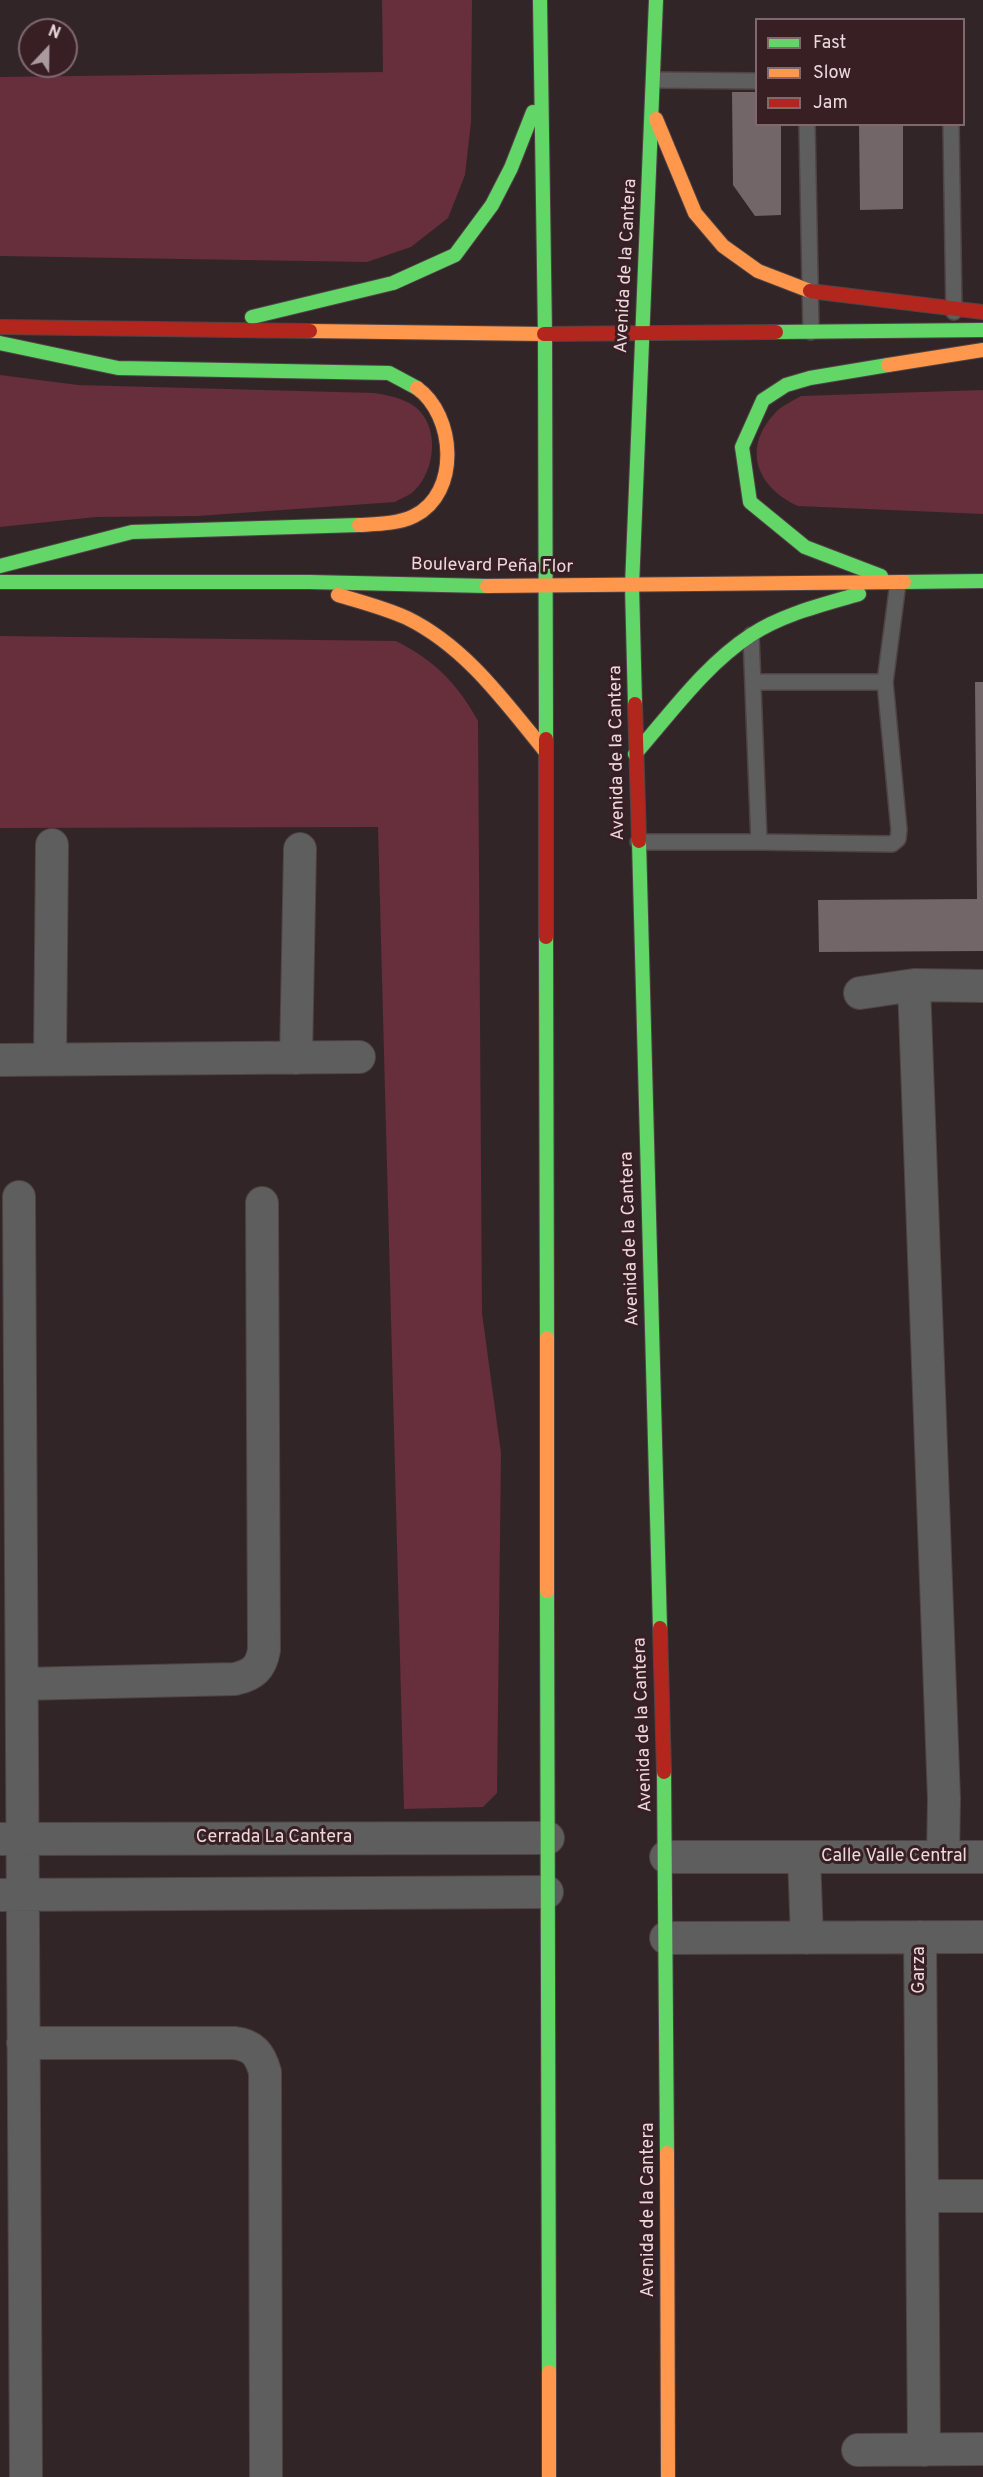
<!DOCTYPE html>
<html>
<head>
<meta charset="utf-8">
<style>
	body { margin:0 }
	#map { position:relative; width:983px; height:2477px; overflow:hidden; background:#322528; font-family:Overpass,sans-serif }
	canvas { display:block }
	.legend { position:absolute; left:755px; top:18px; width:210px; height:108px; box-sizing:border-box; background:#381f24; border:2px solid #80696e; margin:0; padding:8px 10px; list-style:none; font-size:18px; color:#ebd9dc }
	.legend li { display:flex; align-items:center; gap:12px; height:30px }
	.legend b { width:30px; border:2px solid #80696e }
	.north { position:absolute; left:18px; top:18px; width:60px; height:60px; box-sizing:border-box; background:#381f24; border:2px solid #80696e; border-radius:50%; rotate:22deg; font-size:16px; font-weight:700; line-height:24px; text-align:center; color:#ebd9dc }
	.north::after { content:''; display:block; margin:auto; width:21px; height:27px; background:#aa9a9d; clip-path:polygon(50% 0,100% 100%,50% 72%,0 100%) }
</style>
</head>
<body>
<div id="map">
<canvas width="983" height="2477"></canvas>
<ul class="legend">
<li><b style="height:8px;background:#63d668"></b>Fast</li>
<li><b style="height:8px;background:#ff974d"></b>Slow</li>
<li><b style="height:8px;background:#b3261e"></b>Jam</li>
</ul>
<div class="north">N</div>
</div>
<script>
const ctx = document.querySelector('canvas').getContext('2d');
ctx.lineJoin = 'round';
function paint(path, color) {
  ctx.fillStyle = color;
  ctx.fill(path, 'evenodd');
}
function stroke(path, color, width, dash) {
  ctx.strokeStyle = color;
  ctx.lineWidth = width;
  ctx.lineCap = dash ? 'butt' : 'round';
  ctx.setLineDash(dash || []);
  ctx.stroke(path);
}
function write(font, color, halo, rows, align = 'center') {
  ctx.font = font + ' Overpass,sans-serif';
  ctx.lineWidth = 6;
  ctx.setLineDash([]);
  ctx.textBaseline = 'middle';
  ctx.strokeStyle = halo;
  ctx.fillStyle = color;
  for (const [text, x, y, turn = 0] of rows) {
    ctx.save();
    ctx.translate(x, y);
    ctx.rotate((+turn || 0) * Math.PI / 180);
    ctx.textAlign = isNaN(turn) ? turn : align;
    if (halo) ctx.strokeText(text, 0, 0);
    ctx.fillText(text, 0, 0);
    ctx.restore();
  }
}
const green = new Path2D(`
	M 382,0 L 472,0 L 471,122 L 465,175 L 448,218 L 411,247 L 367,262 L 0,256 L 0,77 L 383,72 Z
	M 0,375 L 78,385 L 374,393 C 387,395 403,398 414,406 C 440,425 436,469 415,490 C 411,495 401,498 395,502 L 197,516 L 96,517 L 0,527 Z
	M 983,390 L 983,514 L 798,506 C 756,487 741,447 777,411 C 783,405 793,401 801,396 Z
	M 0,636 L 396,641 C 435,661 457,683 478,721 L 482,1313 L 501,1453 L 497,1793 L 483,1807 L 404,1809 L 378,827 L 0,828 Z`);
const building = new Path2D(`
	M 732,92 L 756,92 L 756,124 L 781,124 L 781,215 L 755,216 L 733,185 Z
	M 859,124 L 903,124 L 903,209 L 860,210 Z
	M 975,682 L 983,682 L 983,951 L 819,952 L 818,900 L 977,899 Z`);
const lane = new Path2D(`
	M 654,80 L 756,81
	M 807,124 L 811,332
	M 951,124 L 954,312
	M 753,682 L 885,682 L 899,830 L 898,839 L 892,844 L 759,842
	M 885,682 L 898,583
	M 638,842 L 759,842 L 751,635`);
const street = new Path2D(`
	M 914,985 L 944,1799 L 943,1857
	M 860,993 L 914,985 L 983,986
	M 296,1058 L 300,849
	M 50,1059 L 52,845
	M 0,1060 L 359,1057
	M 19,1197 L 26,2477
	M 22,1684 L 235,1679 C 253,1675 261,1668 264,1650 L 262,1203
	M 0,1839 L 548,1838
	M 666,1857 L 983,1857
	M 804,1857 L 807,1938
	M 0,1895 L 547,1892
	M 920,1937 L 924,2450
	M 666,1938 L 983,1937
	M 23,2043 L 234,2043 C 253,2045 260,2054 265,2072 L 266,2477
	M 922,2196 L 983,2196
	M 858,2450 L 983,2449`);
const fast = new Path2D(`
	M 540,0 L 545,334 L 546,739
	M 252,317 L 393,283 L 455,255 L 492,205 L 511,168 L 533,112
	M 776,332 L 983,330
	M 0,343 L 118,368 L 389,373 L 417,388
	M 0,566 L 132,532 L 359,525
	M 881,576 L 805,547 L 750,502 L 742,447 L 763,400 L 786,385 L 810,378 L 888,365
	M 0,582 L 309,582 L 487,586
	M 904,582 L 983,581
	M 635,704 L 632,586 L 656,0
	M 635,754 C 671,713 705,665 751,635 C 783,614 822,605 859,594
	M 639,841 L 660,1628
	M 546,937 L 547,1338
	M 547,1591 L 549,2372
	M 664,1772 L 667,2153`);
const slow = new Path2D(`
	M 656,119 L 695,213 L 723,246 L 758,271 L 810,291
	M 310,331 L 544,334
	M 888,365 L 983,350
	M 359,525 C 377,524 398,524 414,516 C 461,493 455,415 417,388
	M 487,586 L 904,582
	M 338,595 C 362,602 385,608 407,618 C 466,647 505,702 545,751
	M 547,1338 L 547,1591
	M 667,2153 L 668,2477
	M 549,2372 L 549,2477`);
const jam = new Path2D(`
	M 810,291 L 983,312
	M 0,327 L 310,331
	M 544,334 L 776,332
	M 635,704 L 639,841
	M 546,739 L 546,937
	M 660,1628 L 664,1772`);
const streetNames = [
	["Avenida de la Cantera",627,266,-87],
	["Boulevard Peña Flor",492,567,1],
	["Avenida de la Cantera",618,753,-91],
	["Avenida de la Cantera",631,1239,-92],
	["Avenida de la Cantera",644,1725,-92],
	["Cerrada La Cantera",274,1838],
	["Calle Valle Central",894,1857],
	["Garza",920,1970,-90],
	["Avenida de la Cantera",649,2210,-90]
];
paint(green, '#672e3b');
paint(building, '#726668');
stroke(lane, '#4f4346', 18);
stroke(street, '#4f4346', 34);
stroke(fast, '#4f4346', 16);
stroke(slow, '#4f4346', 16);
stroke(jam, '#4f4346', 16);
stroke(lane, '#5d5e5d', 15);
stroke(street, '#5d5e5d', 32);
stroke(fast, '#63d668', 14);
stroke(slow, '#ff974d', 14);
stroke(jam, '#b3261e', 14);
write('18px', '#ebd9dc', '#381f24', streetNames);
</script>
</body>
</html>
